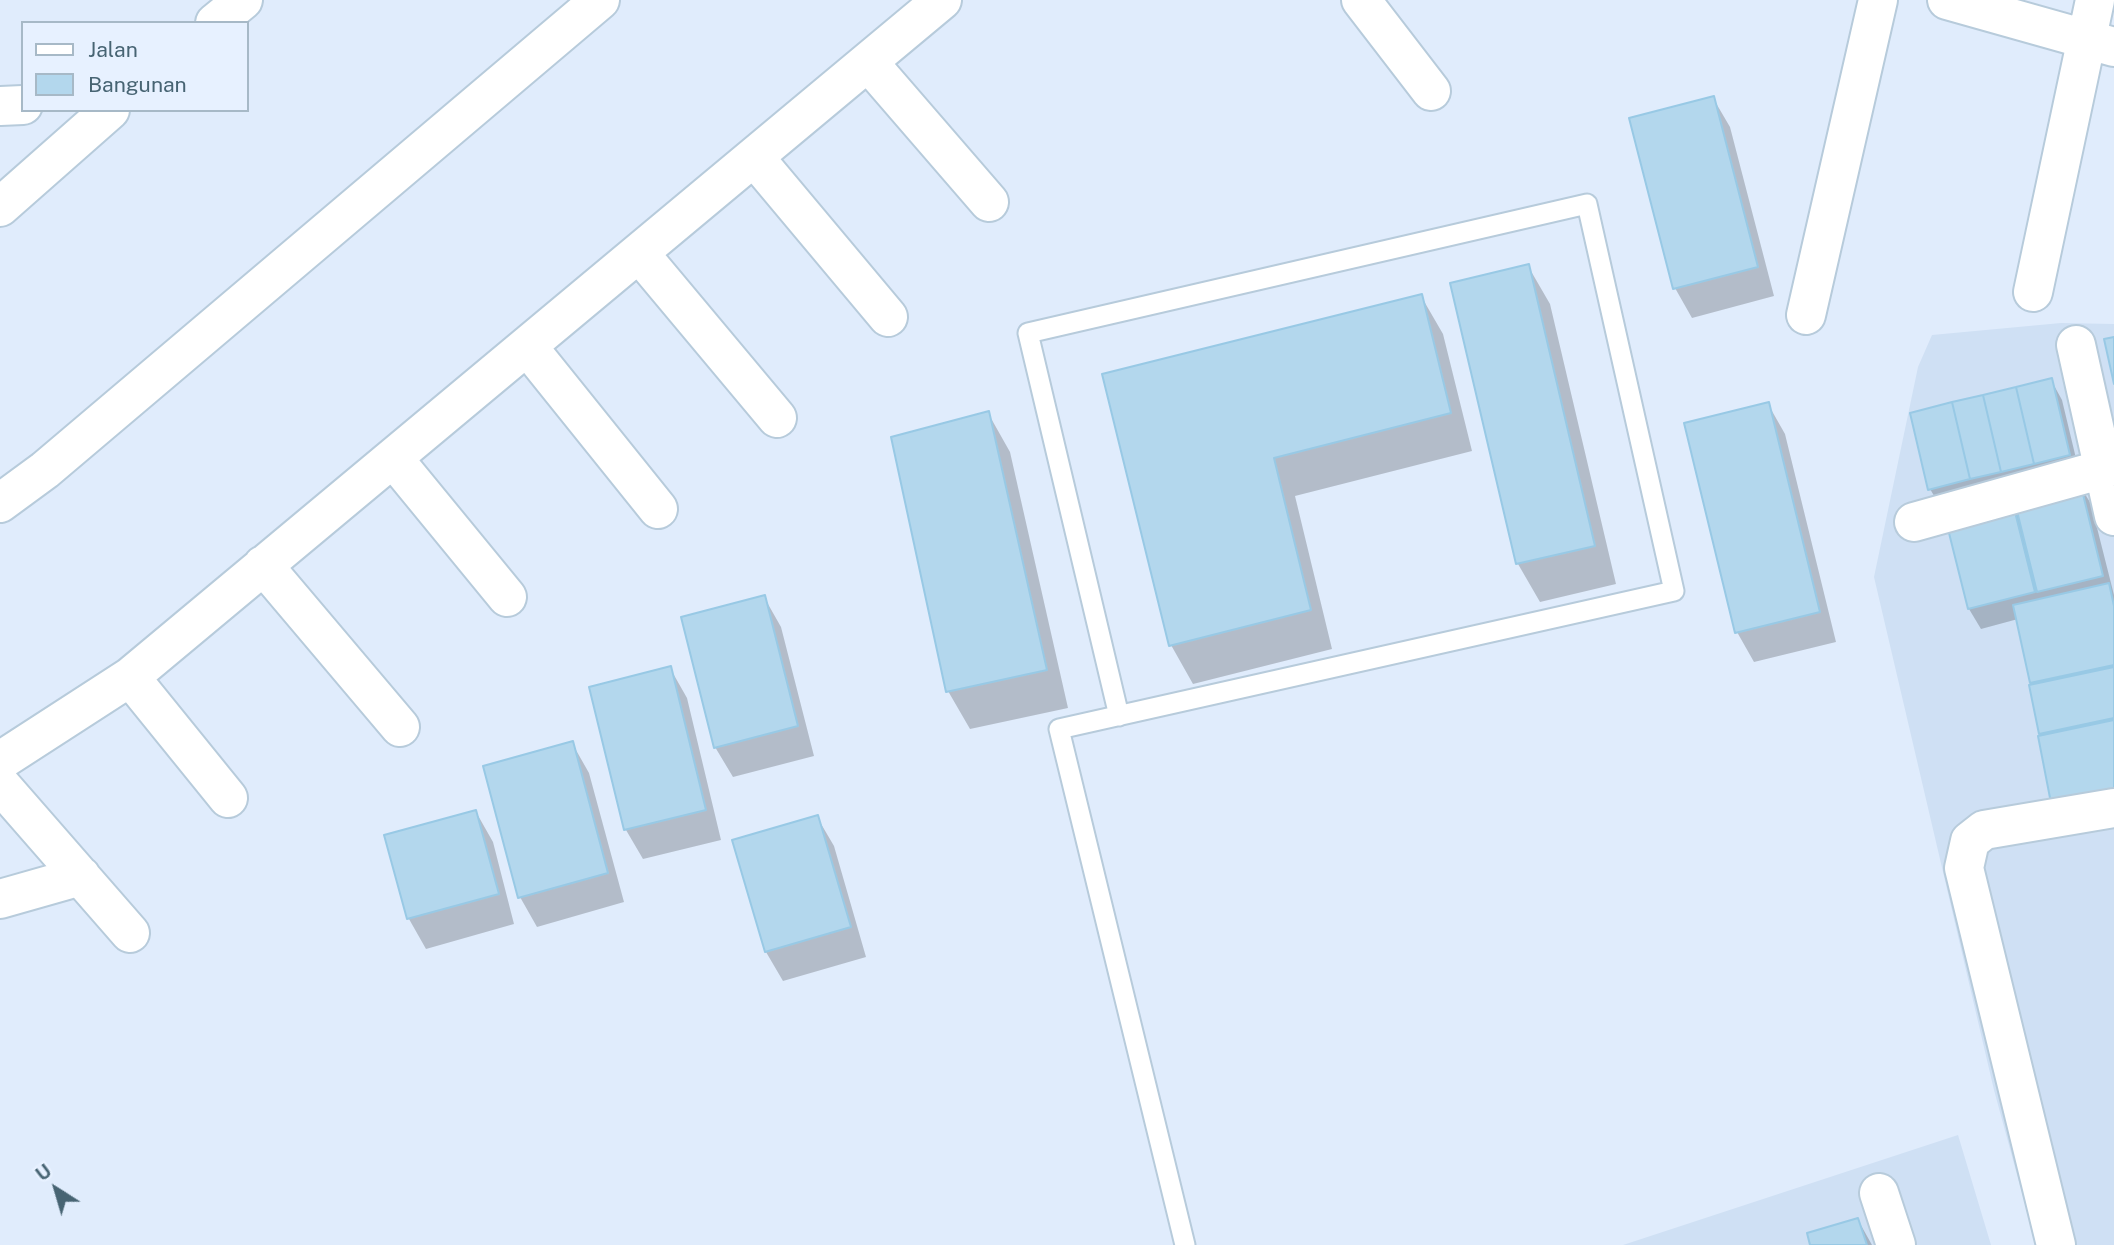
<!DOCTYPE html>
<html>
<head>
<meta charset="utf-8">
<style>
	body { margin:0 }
	#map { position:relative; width:2114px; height:1245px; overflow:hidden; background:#e0ecfc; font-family:"Public Sans",sans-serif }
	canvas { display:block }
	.legend { position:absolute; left:21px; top:21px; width:228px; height:91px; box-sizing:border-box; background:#e7f1ff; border:2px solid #a7b9c7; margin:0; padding:9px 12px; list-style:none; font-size:21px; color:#476473 }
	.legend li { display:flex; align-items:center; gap:14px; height:35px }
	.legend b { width:35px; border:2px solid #a7b9c7 }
	.north { position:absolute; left:21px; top:1154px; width:70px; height:70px; -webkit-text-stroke:5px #e7f1ff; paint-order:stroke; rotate:323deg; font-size:19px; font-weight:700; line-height:28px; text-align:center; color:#476473 }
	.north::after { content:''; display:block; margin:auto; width:24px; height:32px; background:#476473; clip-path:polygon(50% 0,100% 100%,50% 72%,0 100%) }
</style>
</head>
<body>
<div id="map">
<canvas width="2114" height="1245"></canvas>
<ul class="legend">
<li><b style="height:9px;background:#fff"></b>Jalan</li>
<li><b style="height:19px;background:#b3d7ed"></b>Bangunan</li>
</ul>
<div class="north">U</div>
</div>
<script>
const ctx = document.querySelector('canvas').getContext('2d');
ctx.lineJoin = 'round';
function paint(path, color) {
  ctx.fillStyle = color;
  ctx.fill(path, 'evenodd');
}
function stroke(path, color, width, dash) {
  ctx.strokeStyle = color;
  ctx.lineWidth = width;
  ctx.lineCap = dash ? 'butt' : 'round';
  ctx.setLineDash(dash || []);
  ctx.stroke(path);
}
const residential = new Path2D(`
	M 2061,323 L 2114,324 L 2114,1245 L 2036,1245 L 1994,1090 L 1874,577 L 1918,367 L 1932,335 Z
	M 1958,1135 L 1991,1245 L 1623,1245 Z`);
const shadow = new Path2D(`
	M 1713,98 L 1730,127 L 1774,296 L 1692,318 L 1675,288 Z
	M 1528,266 L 1550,304 L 1616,584 L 1540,602 L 1518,564 L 1452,284 Z
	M 1421,296 L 1443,334 L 1472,451 L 1295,496 L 1332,649 L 1193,684 L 1171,645 L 1104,376 Z
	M 2051,380 L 2062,400 L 2080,475 L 1942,509 L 1930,489 Z
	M 1768,404 L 1785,434 L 1836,642 L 1754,662 L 1737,632 Z
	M 988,413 L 1010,452 L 1068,708 L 970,729 L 948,691 Z
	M 2079,484 L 2091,504 L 2114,595 L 2114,813 L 2041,733 L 2033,686 L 2018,619 L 1981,629 L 1969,609 L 2012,506 L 2021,521 Z
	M 764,597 L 781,627 L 814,756 L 733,777 L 715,747 Z
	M 670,668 L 687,698 L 721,840 L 643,859 L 626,830 L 591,688 Z
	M 572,743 L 589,773 L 624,902 L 537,927 L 520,897 Z
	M 476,812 L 493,842 L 514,924 L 426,949 L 409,919 L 386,836 Z
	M 817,817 L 834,846 L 866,957 L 783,981 L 766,952 L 734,841 Z
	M 1858,1220 L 1872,1245 L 1812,1245 Z`);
const building = new Path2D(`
	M 1714,96 L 1758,267 L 1673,289 L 1629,118 Z
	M 1529,264 L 1595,546 L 1516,564 L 1450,283 Z
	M 1422,294 L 1451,413 L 1274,458 L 1311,610 L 1169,646 L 1102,374 Z
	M 2114,337 L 2114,384 L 2104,339 Z
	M 2052,378 L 2070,455 L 2034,464 L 2016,387 Z
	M 2016,387 L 2034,464 L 2001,472 L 1983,395 Z
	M 1983,395 L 2001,472 L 1970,479 L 1952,402 Z
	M 1769,402 L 1820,612 L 1735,633 L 1684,423 Z
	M 1952,402 L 1970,479 L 1928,490 L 1910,413 Z
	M 989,411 L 1047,670 L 946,692 L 891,437 Z
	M 2080,482 L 2103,576 L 2037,592 L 2014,499 Z
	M 2013,504 L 2035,592 L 1968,609 L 1946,521 Z
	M 2109,583 L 2114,606 L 2114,665 L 2030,683 L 2013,605 Z
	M 765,595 L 798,726 L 714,748 L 681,617 Z
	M 671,666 L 706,810 L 624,830 L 589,687 Z
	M 2114,667 L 2114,718 L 2039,734 L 2029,685 Z
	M 2114,720 L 2114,790 L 2051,803 L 2038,736 Z
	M 573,741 L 608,873 L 518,898 L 483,766 Z
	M 476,810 L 499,894 L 407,919 L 384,835 Z
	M 818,815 L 851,927 L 765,952 L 732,840 Z
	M 1858,1218 L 1867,1245 L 1810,1245 L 1807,1233 Z`);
const service = new Path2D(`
	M 1119,716 L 1028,333 L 1587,204 L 1674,591 L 1059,729 L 1185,1245`);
const minor = new Path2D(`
	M 1361,0 L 1431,91
	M 1947,0 L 2114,47
	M 215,23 L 243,0
	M 868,62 L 989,202
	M 0,106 L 23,105
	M 754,157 L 888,317
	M 0,207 L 110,110
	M 639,253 L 777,418
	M 2033,292 L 2095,0
	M 1806,315 L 1878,0
	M 2076,345 L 2114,516
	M 527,346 L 658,509
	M 393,458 L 507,597
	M 0,503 L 45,470 L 600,0
	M 1914,522 L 2114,466
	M 263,565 L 400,727
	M 130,677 L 228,798
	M 0,761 L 130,677 L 942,0
	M 0,784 L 130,933
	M 0,899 L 81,876
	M 1879,1193 L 1896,1245
	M 2056,1245 L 1964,868 L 1970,841 L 1984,830 L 2114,808`);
paint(residential, '#cfe0f4');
paint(shadow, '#0003');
paint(building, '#b3d7ed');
stroke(building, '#98c9e5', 2);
stroke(service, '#b7cbdb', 23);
stroke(minor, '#b7cbdb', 42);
stroke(service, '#fff', 19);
stroke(minor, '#fff', 38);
</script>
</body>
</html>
